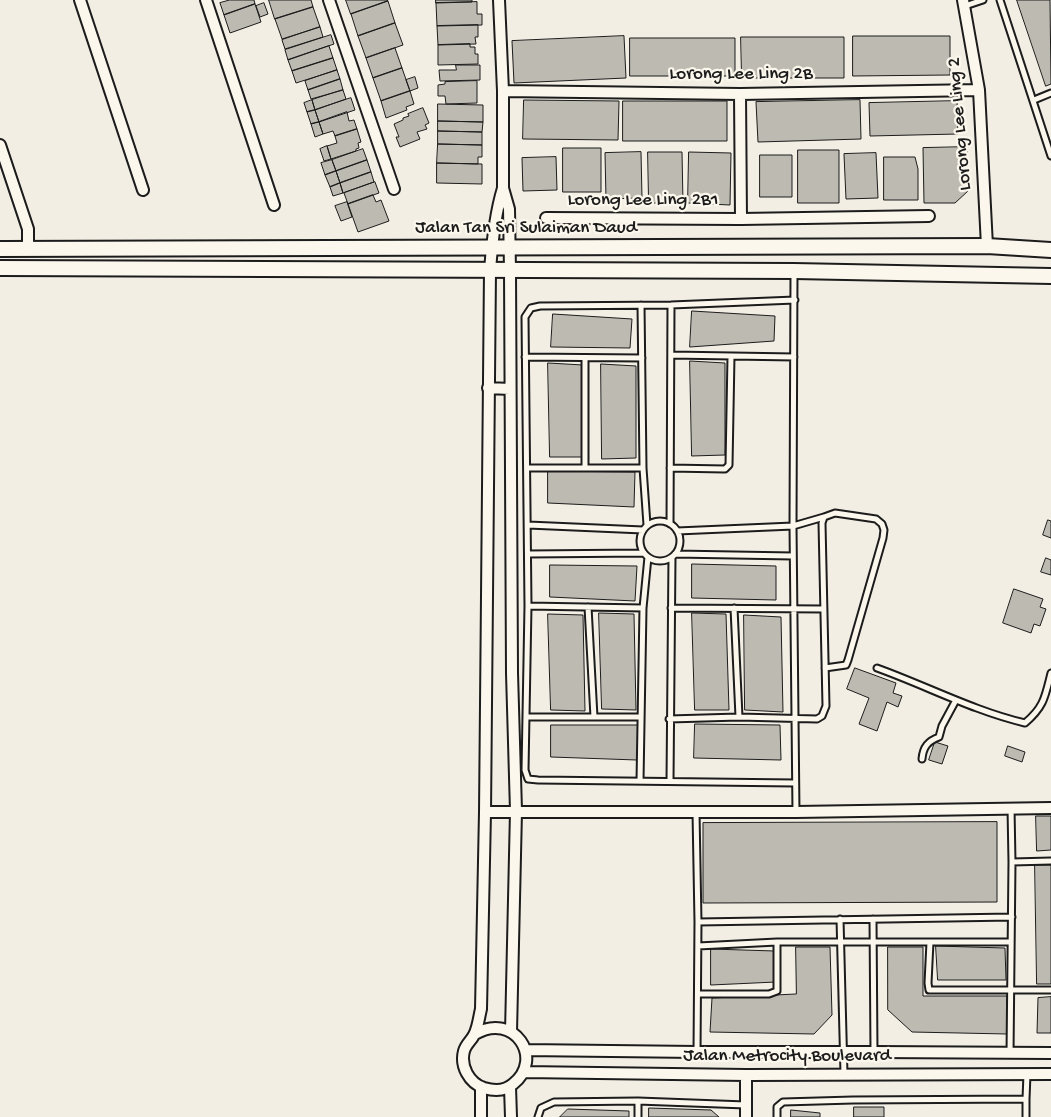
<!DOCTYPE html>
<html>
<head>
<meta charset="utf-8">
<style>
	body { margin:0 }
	canvas { display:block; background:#f2eee4 }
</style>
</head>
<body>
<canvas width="1051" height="1117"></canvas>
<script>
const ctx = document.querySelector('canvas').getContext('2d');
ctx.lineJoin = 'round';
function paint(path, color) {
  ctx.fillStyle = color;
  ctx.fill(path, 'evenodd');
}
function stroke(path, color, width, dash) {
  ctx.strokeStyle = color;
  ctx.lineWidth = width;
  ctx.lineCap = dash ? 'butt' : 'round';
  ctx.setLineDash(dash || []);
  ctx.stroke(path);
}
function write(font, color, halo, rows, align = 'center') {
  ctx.font = font + ' "Gochi Hand",sans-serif';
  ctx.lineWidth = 4.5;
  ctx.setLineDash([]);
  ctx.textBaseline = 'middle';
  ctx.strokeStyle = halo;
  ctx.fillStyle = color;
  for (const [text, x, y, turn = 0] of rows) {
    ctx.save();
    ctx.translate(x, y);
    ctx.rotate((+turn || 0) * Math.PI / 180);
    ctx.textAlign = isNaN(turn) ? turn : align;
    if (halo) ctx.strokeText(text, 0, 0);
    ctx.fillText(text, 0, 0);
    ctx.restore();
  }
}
const building = new Path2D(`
	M 230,0 L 254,0 L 255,4 L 224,15 L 220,3 Z
	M 269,0 L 311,0 L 313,7 L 275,19 Z
	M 346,0 L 387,0 L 388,1 L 351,14 Z
	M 436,0 L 472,0 L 472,2 L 436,3 Z
	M 1017,0 L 1050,0 L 1051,84 L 1046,86 Z
	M 388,1 L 395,23 L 358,36 L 351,14 Z
	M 477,2 L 477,14 L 482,14 L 482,25 L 437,26 L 436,3 Z
	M 264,3 L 268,14 L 260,17 L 256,6 Z
	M 255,4 L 261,22 L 230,33 L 224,15 Z
	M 313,7 L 320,27 L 282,39 L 275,19 Z
	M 395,23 L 403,45 L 366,58 L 358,36 Z
	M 478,25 L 478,37 L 475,37 L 476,44 L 438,45 L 437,26 Z
	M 320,27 L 323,37 L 285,49 L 282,40 Z
	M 331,35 L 334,44 L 288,60 L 285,50 Z
	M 624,36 L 626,78 L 514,83 L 512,41 Z
	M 853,36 L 950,36 L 950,75 L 853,76 Z
	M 741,37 L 844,37 L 844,78 L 742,78 Z
	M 630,38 L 735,38 L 735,76 L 630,76 Z
	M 470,44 L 470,47 L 475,47 L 475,54 L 478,54 L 478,64 L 438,65 L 438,45 Z
	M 329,46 L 333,58 L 292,71 L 288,60 Z
	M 395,48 L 402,68 L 373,78 L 366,58 Z
	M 333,58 L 337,70 L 296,83 L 292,71 Z
	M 456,65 L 480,65 L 480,80 L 440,81 L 439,70 L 456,70 Z
	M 402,68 L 410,91 L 381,101 L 373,78 Z
	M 337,70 L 340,79 L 308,90 L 305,81 Z
	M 415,77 L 418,88 L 410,91 L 406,80 Z
	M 340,79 L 343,90 L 311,99 L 308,90 Z
	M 477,81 L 477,103 L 446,104 L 445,96 L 438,96 L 438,85 L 445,84 L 445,82 Z
	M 343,90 L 346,99 L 315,110 L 312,100 Z
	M 410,91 L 414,104 L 406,107 L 407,110 L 386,118 L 381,101 Z
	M 351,98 L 355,110 L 319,122 L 315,110 Z
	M 312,100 L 315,110 L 307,112 L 304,103 Z
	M 524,100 L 619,101 L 618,140 L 523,139 Z
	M 860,100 L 861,139 L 758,142 L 756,102 Z
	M 623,101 L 727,101 L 727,141 L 623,141 Z
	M 957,101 L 958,134 L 870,136 L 869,103 Z
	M 438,104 L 483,105 L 483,122 L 438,121 Z
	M 423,108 L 429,123 L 425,125 L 427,129 L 417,132 L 420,139 L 400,147 L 396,137 L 399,137 L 394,124 L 403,120 L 403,118 L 409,116 L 408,114 Z
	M 315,110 L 319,122 L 311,124 L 307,112 Z
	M 347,112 L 349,121 L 354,120 L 357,129 L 335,136 L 333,131 L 323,134 L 319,122 Z
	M 438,121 L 483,122 L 482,132 L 438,131 Z
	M 319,122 L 323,134 L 315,137 L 311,124 Z
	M 357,129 L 361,142 L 358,143 L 359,148 L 356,149 L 356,151 L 331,159 L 327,146 L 337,143 L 335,136 Z
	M 438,131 L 482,132 L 482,145 L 438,144 Z
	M 438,144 L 482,145 L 482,157 L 478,157 L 478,164 L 437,163 Z
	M 327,146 L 331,159 L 324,161 L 320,149 Z
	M 967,147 L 968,191 L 955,203 L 924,203 L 923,148 Z
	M 563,148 L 601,148 L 601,192 L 563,192 Z
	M 363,149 L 367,160 L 336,171 L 332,160 Z
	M 798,150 L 839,150 L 839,203 L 798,203 Z
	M 641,152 L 642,198 L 606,199 L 605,153 Z
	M 648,152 L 682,152 L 683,203 L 649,203 Z
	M 689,152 L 731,153 L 730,205 L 688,203 Z
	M 876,153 L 878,198 L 846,199 L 844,154 Z
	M 760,155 L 792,155 L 792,197 L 760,197 Z
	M 556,157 L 557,190 L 523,191 L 522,158 Z
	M 884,157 L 915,157 L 918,169 L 918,200 L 884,200 Z
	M 332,160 L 336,171 L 325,175 L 321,163 Z
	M 367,160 L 371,172 L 340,183 L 336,171 Z
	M 437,163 L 482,164 L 482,184 L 437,183 Z
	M 336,171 L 340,183 L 330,187 L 325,175 Z
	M 371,172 L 374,182 L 343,193 L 340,183 Z
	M 375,182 L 379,193 L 348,204 L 344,193 Z
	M 340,183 L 343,193 L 333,196 L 330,187 Z
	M 373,195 L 376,202 L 381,200 L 389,221 L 358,232 L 348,204 Z
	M 347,202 L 352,217 L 341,221 L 335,206 Z
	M 692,311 L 775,316 L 774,341 L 690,347 Z
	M 553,314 L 632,319 L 630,348 L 551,347 Z
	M 690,361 L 725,363 L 725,455 L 692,456 Z
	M 548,363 L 583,365 L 584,457 L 550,457 Z
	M 601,364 L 636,366 L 636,458 L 602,459 Z
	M 548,471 L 635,472 L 634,507 L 548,503 Z
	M 1048,520 L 1051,521 L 1051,538 L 1043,535 Z
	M 1046,558 L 1051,560 L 1051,575 L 1041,572 Z
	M 692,564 L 776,566 L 776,600 L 692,598 Z
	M 550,565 L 637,566 L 635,601 L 550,597 Z
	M 1014,589 L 1043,599 L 1040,607 L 1046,609 L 1040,626 L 1034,624 L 1031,633 L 1003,623 Z
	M 599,613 L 634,614 L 636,710 L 602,709 Z
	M 692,613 L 726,614 L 729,710 L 695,710 Z
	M 548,614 L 583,615 L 585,711 L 551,710 Z
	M 744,615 L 781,617 L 783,712 L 745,710 Z
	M 855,668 L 896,683 L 893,693 L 902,696 L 898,707 L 887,702 L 877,731 L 859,724 L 869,698 L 847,689 Z
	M 695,724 L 780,725 L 781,760 L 694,758 Z
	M 551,725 L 638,725 L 637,760 L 551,757 Z
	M 935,742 L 948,746 L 942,764 L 929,760 Z
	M 1008,746 L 1025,752 L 1022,762 L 1005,756 Z
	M 1036,816 L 1051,816 L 1051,850 L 1037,851 Z
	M 997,822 L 997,902 L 703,903 L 703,823 Z
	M 1035,865 L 1051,865 L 1051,984 L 1037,984 Z
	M 936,946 L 1005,948 L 1006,980 L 938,980 Z
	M 796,947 L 830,947 L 832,1015 L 814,1034 L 710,1032 L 712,998 L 796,994 Z
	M 888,947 L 923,947 L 923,996 L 1007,996 L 1007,1034 L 912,1032 L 888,1010 Z
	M 711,949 L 775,951 L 776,982 L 711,985 Z
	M 1051,997 L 1051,1033 L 1037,1033 L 1038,998 Z
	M 854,1107 L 884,1107 L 884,1117 L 854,1117 Z
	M 649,1108 L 711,1110 L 719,1117 L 649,1117 Z
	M 568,1109 L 629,1111 L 629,1117 L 560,1117 Z
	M 791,1110 L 820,1113 L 820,1117 L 791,1117 Z`);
const lane = new Path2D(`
	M 1000,0 L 1051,156
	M 965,6 L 983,0
	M 1034,100 L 1051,93
	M 794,273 L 793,526 L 796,812
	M 641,305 L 643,468 L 647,525
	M 671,355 L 794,357
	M 525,357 L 642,358
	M 585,358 L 585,468
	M 527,468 L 643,468
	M 670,468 L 725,469 L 729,465 L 731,356
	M640 541a20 20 0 1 1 40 0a20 20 0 1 1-40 0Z
	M 670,524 L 671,305
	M 528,525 L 643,530
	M 677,531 L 793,526 L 824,517
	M 528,554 L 644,553
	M 675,554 L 793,556
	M 528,606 L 643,608
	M 588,607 L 594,717
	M 671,608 L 824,609
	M 734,608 L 739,717
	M 877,668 C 927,686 974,711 1025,723 C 1044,707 1045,697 1051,673
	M 526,717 L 641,717
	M 669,719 L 739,717 L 817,719 L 822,716 L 826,706 L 822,523 L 824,517 L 835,513 L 876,519 L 882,524 L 884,530 L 883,538 L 848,660 L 846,665 L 825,668
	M 922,759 C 923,747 928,741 939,737 L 942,726 L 956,700
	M 640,781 L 643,608 L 648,557
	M 670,781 L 672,557
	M 795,783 L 538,780 L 528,779 L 525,770 L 528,606 L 525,317 L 531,308 L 540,306 L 671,305 L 795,300
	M 696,812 L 698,922 L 697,1052
	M 1012,862 L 1051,861
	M 840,919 L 844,1074
	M 873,919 L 874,1052
	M 698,922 L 1012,917
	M 930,942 L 928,983 L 929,990 L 1051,990
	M 698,946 L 777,942 L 1010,942
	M 698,994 L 769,994 L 777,991 L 777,942
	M 1010,1054 L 1012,862 L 1011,808
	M 1026,1099 L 1027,1074
	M 638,1101 L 638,1117
	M 538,1117 L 541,1108 L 554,1102 L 638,1101 L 746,1105
	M 777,1117 L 777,1107 L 783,1102 L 853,1100 L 1026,1099 L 1026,1117`);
const street = new Path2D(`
	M 80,0 L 143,190
	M 206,0 L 274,205
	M 329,0 L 394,189
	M 499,0 L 503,91 L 503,188 L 509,209 L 510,271 L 512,673 L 516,811 L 511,1032
	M 963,0 L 979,90 L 987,246
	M 503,91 L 740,94 L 979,90
	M 740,94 L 741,219
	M 0,145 L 28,229 L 28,249
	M 546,218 L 741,219 L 929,216
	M 488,388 L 510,389
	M 485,812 L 796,812 L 1051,808
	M 475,1034 C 514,1011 545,1059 513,1084 C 505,1091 494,1091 484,1088 C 469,1083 460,1066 464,1051 C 466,1044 471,1041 474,1035 C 478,1028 479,1017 481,1009 L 485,812 L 490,271 C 492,243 495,214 503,188
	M 525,1050 L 697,1052 L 874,1052 L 1051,1053
	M 524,1072 L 746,1075 L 1051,1074
	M 481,1087 L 481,1117
	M 510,1087 L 511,1117
	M 746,1117 L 746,1075`);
const secondary = new Path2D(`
	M 0,249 L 987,246 L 1051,250
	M 0,268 L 794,271 L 1051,276`);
const streetNames = [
	["Lorong Lee Ling 2B",741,75],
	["Lorong Lee Ling 2",961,124,-95],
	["Lorong Lee Ling 2B1",643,201],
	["Jalan Tan Sri Sulaiman Daud",526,229],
	["Jalan Metrocity Boulevard",787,1057]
];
paint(building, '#bdbab1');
stroke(building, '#1c1c1c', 1);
stroke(lane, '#1c1c1c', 9);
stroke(street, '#1c1c1c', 14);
stroke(secondary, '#1c1c1c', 18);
stroke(lane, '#fbf7ec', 5);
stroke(street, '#fbf7ec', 10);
stroke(secondary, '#fbf7ec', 14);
write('19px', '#1c1c1c', '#fbf7ec', streetNames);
</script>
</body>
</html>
